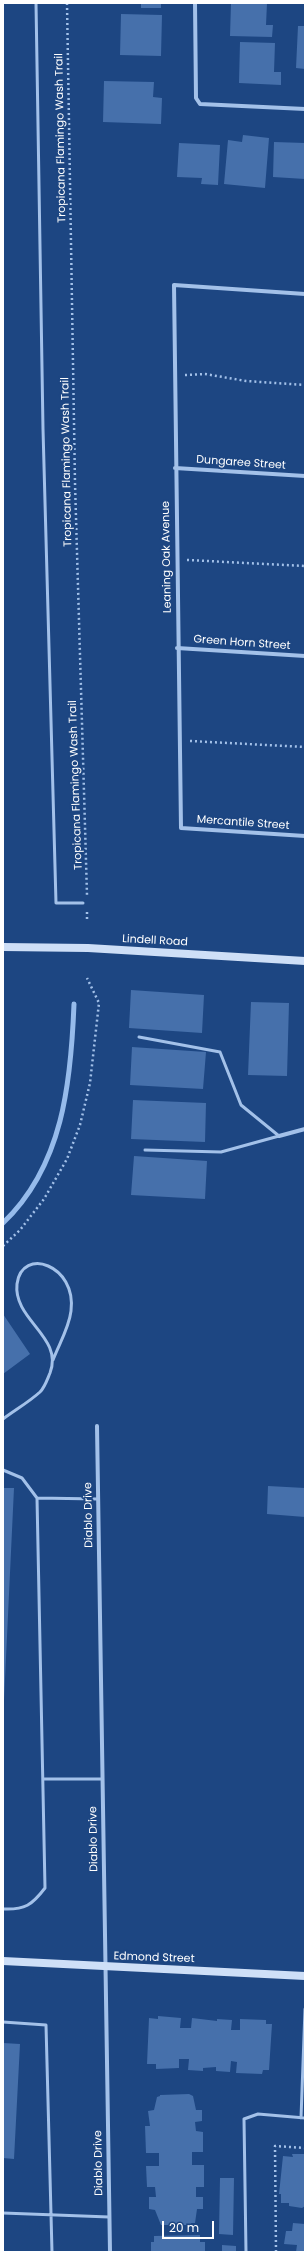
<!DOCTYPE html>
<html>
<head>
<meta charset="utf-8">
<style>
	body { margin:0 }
	#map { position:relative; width:308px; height:2255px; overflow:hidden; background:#1d4682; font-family:Poppins,sans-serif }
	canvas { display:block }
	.frame { position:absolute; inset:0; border:4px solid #fff; pointer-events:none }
	.scale { position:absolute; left:162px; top:2221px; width:52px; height:18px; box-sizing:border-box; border:2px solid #fff; border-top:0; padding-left:5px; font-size:12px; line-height:14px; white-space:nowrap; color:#fff; -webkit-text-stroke:3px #1d4682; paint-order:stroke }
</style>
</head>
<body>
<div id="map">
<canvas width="308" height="2255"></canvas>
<div class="frame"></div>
<div class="scale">20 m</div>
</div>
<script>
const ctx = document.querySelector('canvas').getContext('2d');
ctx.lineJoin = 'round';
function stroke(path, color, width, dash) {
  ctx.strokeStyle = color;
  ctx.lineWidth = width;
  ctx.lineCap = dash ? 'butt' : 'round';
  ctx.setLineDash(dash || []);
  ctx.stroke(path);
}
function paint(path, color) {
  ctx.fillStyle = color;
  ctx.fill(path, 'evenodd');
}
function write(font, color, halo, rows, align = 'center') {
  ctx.font = font + ' Poppins,sans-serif';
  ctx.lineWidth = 4;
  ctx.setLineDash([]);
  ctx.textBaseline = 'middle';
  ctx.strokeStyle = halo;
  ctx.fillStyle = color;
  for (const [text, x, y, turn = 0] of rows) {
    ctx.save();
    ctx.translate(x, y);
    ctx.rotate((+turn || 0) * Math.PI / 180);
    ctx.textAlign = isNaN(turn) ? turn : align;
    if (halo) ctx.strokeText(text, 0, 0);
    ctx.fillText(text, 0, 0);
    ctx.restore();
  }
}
const stream = new Path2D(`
	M 3,1223 C 63,1166 71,1082 74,1004`);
const building = new Path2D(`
	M 141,3 L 161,3 L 161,8 L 141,8 Z
	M 231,3 L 267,3 L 266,25 L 273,25 L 272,37 L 230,36 Z
	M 121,14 L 162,15 L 161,56 L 120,55 Z
	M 298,26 L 305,26 L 305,69 L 296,68 Z
	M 240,42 L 275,43 L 274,72 L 281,72 L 281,85 L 239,83 Z
	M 104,81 L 154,82 L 153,97 L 162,98 L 161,124 L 103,122 Z
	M 243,135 L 269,138 L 265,188 L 224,184 L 228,140 L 242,142 Z
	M 274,142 L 305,143 L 305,179 L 273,177 Z
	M 179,143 L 220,145 L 218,185 L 201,184 L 202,178 L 177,177 Z
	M 131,990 L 204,995 L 202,1033 L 129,1028 Z
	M 251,1002 L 289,1003 L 287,1076 L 248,1075 Z
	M 132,1047 L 206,1052 L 203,1089 L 130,1085 Z
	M 133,1100 L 206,1103 L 205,1142 L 131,1139 Z
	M 134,1156 L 207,1161 L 205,1199 L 131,1195 Z
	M 3,1314 L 30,1354 L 3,1374 Z
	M 268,1486 L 305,1488 L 305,1517 L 267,1514 Z
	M 3,1488 L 14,1488 L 4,1700 L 3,1700 Z
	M 158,2016 L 181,2018 L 180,2028 L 191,2028 L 192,2018 L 217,2021 L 217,2019 L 232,2020 L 231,2030 L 240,2030 L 240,2019 L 266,2020 L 266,2024 L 272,2024 L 269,2070 L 263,2070 L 262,2074 L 236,2073 L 237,2062 L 231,2061 L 230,2072 L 216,2071 L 216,2067 L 203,2068 L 203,2071 L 188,2070 L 189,2059 L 179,2059 L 179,2068 L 156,2069 L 156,2064 L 147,2064 L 149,2018 L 158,2019 Z
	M 3,2043 L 20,2044 L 14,2159 L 3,2158 Z
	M 189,2094 L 193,2096 L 196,2110 L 202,2110 L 202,2121 L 195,2122 L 196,2131 L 203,2132 L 203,2152 L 192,2152 L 192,2165 L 204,2165 L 204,2187 L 196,2187 L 196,2197 L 203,2197 L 203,2209 L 197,2209 L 195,2223 L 191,2223 L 191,2225 L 161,2225 L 155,2210 L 149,2209 L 149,2197 L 156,2197 L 155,2187 L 147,2187 L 146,2166 L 159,2166 L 159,2153 L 146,2153 L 145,2126 L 150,2126 L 148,2111 L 154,2110 L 157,2097 L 160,2096 L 160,2095 Z
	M 292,2154 L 304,2154 L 305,2156 L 305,2206 L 302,2208 L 289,2206 L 289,2203 L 281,2203 L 281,2194 L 279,2194 L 283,2156 L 293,2157 Z
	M 220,2178 L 234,2178 L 233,2235 L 219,2234 Z
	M 293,2223 L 305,2224 L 305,2252 L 296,2252 L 297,2245 L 284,2244 L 286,2231 L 292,2231 Z
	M 200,2235 L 200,2242 L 205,2242 L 205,2252 L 151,2252 L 151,2242 L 154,2242 L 154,2236 Z
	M 222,2245 L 236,2246 L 236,2252 L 222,2252 Z`);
const path = new Path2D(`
	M 67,3 L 75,483 L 87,895
	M 185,375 L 205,374 L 246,381 L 305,385
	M 187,560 L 305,566
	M 190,741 L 305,747
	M 87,912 L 87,920
	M 3,1246 L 20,1230 L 44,1199 L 67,1159 L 80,1125 L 90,1083 L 99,1003 L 87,978
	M 276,2252 L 275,2146 L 305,2148`);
const lane = new Path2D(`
	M 36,3 L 43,429 L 56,903 L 83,903
	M 139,1037 L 220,1052 L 241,1105 L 279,1136
	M 145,1150 L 221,1152 L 279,1136
	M 3,1419 C 15,1410 29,1402 40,1392 C 45,1387 47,1380 50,1373 C 64,1337 13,1320 17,1284 C 22,1246 77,1265 71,1311 C 69,1328 59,1344 53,1360
	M 3,1470 L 22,1478 L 37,1498 L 45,1888 C 32,1905 25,1910 3,1909
	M 37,1498 L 98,1499
	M 44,1779 L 102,1779
	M 3,2022 L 46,2025 L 52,2252
	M 301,2118 L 305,2009
	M 3,2213 L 109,2217
	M 246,2252 L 244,2119 L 258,2114 L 305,2118`);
const street = new Path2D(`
	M 195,3 L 196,98 L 200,104 L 305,109
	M 305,294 L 174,285 L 181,828 L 305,836
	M 175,468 L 305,476
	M 177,648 L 305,656
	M 279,1136 L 305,1129
	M 97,1426 L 110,2252`);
const secondary = new Path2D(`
	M 3,947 L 88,948 L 305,961
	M 3,1961 L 305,1976`);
const streetNames = [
	["Tropicana Flamingo Wash Trail",61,138,-91],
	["Tropicana Flamingo Wash Trail",67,462,-91],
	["Dungaree Street",241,463,4],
	["Leaning Oak Avenue",167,557,-91],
	["Green Horn Street",242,643,4],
	["Tropicana Flamingo Wash Trail",76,785,-92],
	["Mercantile Street",243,823,4],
	["Lindell Road",155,941,3],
	["Diablo Drive",89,1515,-91],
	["Diablo Drive",94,1839,-91],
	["Edmond Street",154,1958,2],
	["Diablo Drive",99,2163,-91]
];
stroke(stream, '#96bbeb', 5);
paint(building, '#4670ab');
stroke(path, '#a3c1e9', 2.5, [2, 3]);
stroke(lane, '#a3c1e9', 3);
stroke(street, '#a3c1e9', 4);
stroke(secondary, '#cedff7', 8);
write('11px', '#fff', '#1d4682', streetNames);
</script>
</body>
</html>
